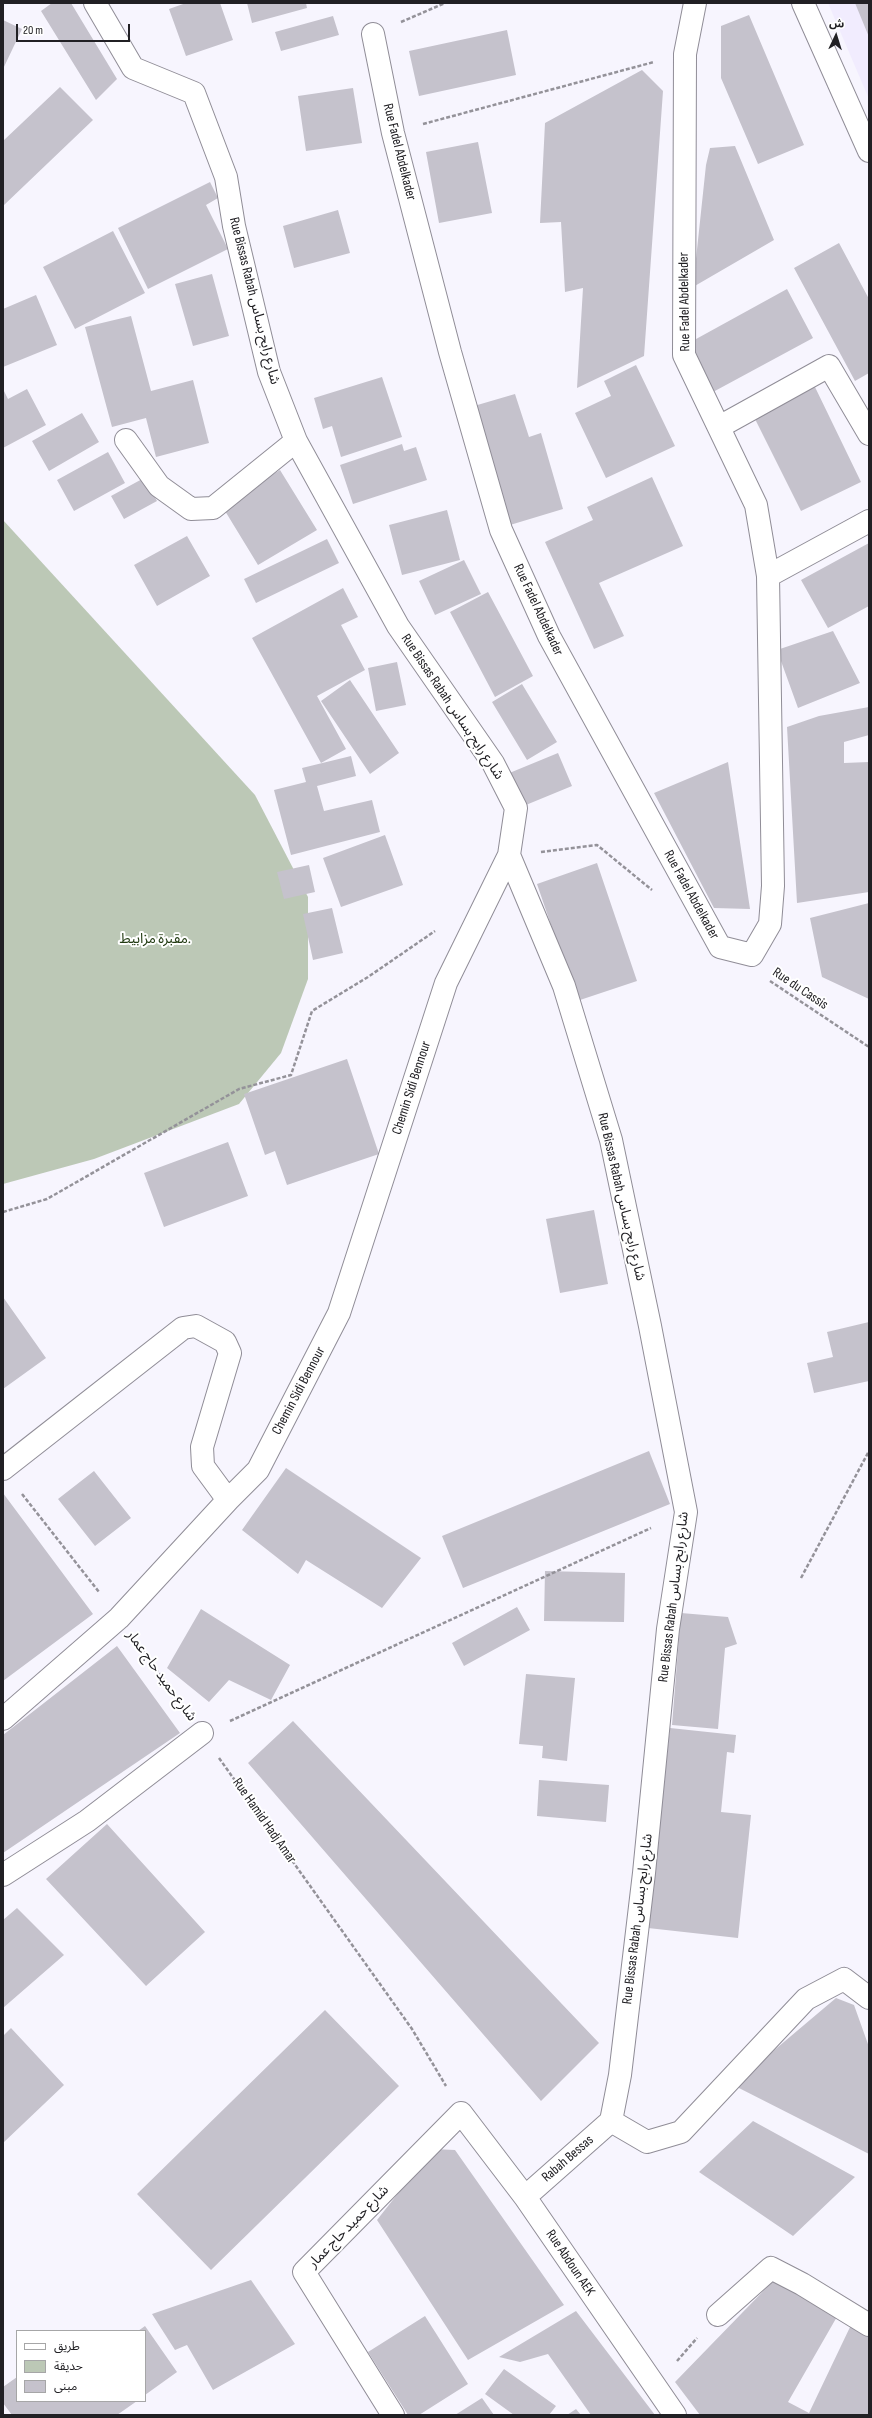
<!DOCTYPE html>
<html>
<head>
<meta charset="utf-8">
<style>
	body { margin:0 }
	#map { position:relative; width:872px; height:2418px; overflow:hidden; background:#f7f5fe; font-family:"Sofia Sans Condensed","Noto Sans Arabic",sans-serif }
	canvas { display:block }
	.frame { position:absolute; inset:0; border:4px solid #212024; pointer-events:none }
	.legend { position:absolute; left:16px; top:2330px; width:130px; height:72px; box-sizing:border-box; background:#fff; border:1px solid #a6a6a7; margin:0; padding:5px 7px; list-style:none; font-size:12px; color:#212024 }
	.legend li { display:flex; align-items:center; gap:8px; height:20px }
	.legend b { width:20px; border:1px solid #a6a6a7 }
	.north { position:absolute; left:816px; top:16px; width:40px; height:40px; -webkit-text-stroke:3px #fff; paint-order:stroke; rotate:4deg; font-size:11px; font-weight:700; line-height:16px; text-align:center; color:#212024 }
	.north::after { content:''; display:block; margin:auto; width:14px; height:18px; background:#212024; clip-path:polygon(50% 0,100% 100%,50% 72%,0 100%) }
	.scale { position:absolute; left:16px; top:24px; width:114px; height:18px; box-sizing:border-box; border:2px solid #212024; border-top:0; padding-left:5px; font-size:12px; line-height:14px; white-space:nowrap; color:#212024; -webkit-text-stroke:3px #fff; paint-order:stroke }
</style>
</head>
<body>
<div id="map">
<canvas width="872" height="2418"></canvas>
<div class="frame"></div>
<ul class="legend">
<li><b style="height:5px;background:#fff"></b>طريق</li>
<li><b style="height:11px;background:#bcc8b6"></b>حديقة</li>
<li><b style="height:11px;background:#c5c2cc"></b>مبنى</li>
</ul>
<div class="north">ش</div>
<div class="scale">20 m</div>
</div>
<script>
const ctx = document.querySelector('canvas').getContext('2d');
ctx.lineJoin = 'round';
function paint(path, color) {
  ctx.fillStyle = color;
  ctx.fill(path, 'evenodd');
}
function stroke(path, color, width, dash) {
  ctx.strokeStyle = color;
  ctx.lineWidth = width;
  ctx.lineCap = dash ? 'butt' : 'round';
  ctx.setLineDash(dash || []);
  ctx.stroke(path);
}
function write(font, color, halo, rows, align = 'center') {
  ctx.font = font + ' "Sofia Sans Condensed","Noto Sans Arabic",sans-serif';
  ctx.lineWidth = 4;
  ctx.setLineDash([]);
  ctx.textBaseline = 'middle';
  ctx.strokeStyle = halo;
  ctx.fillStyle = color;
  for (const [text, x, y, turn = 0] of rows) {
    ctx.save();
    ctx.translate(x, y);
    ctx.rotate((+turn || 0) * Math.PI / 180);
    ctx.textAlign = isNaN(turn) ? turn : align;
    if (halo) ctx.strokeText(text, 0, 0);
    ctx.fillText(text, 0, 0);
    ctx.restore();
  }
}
const built = new Path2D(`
	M 828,3 L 869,3 L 869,99 Z`);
const green = new Path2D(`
	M 3,520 L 255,795 L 308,897 L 308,979 L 281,1053 L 239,1104 L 94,1159 L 3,1184 Z`);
const building = new Path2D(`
	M 52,3 L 71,3 L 117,79 L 96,100 L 41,11 Z
	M 186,3 L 220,3 L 233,40 L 186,56 L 169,9 Z
	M 247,3 L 306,3 L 307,8 L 252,23 Z
	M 855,3 L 869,3 L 869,37 Z
	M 749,15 L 804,145 L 758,164 L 721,78 L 721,26 Z
	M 333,16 L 339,35 L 281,51 L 275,32 Z
	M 3,20 L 22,29 L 3,69 Z
	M 507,30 L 516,75 L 419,96 L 409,51 Z
	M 642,70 L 663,91 L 644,356 L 577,388 L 583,288 L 565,292 L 561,222 L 540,223 L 545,123 Z
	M 60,87 L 93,120 L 3,206 L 3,141 Z
	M 353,88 L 362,143 L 306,151 L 298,96 Z
	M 478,142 L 492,213 L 439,223 L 426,152 Z
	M 735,146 L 774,240 L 693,287 L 706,165 L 710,148 Z
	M 210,182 L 218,198 L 206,205 L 228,249 L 148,289 L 118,228 Z
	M 338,210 L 350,253 L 294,268 L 283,226 Z
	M 113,231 L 145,293 L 75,329 L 43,267 Z
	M 839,243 L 869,299 L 869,373 L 855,381 L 794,268 Z
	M 212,274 L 229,336 L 193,346 L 175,284 Z
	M 787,289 L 813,338 L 713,392 L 687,344 Z
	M 36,295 L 57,345 L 3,367 L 3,309 Z
	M 131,316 L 151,391 L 193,380 L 209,443 L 156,457 L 146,418 L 112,427 L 85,327 Z
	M 636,365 L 675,446 L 606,478 L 575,413 L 611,396 L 604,381 Z
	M 382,377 L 402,437 L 341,457 L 332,426 L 323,429 L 314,398 Z
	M 814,385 L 861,482 L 801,511 L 753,415 Z
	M 3,389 L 8,399 L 27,389 L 46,425 L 3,448 Z
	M 515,394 L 529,437 L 541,433 L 563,509 L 510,525 L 474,406 Z
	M 82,413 L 99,442 L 49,471 L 32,441 Z
	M 402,444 L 404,451 L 416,447 L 427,480 L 353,504 L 340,465 Z
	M 108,452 L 125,483 L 74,511 L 57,480 Z
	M 280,470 L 317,530 L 258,565 L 222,506 Z
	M 652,477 L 683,546 L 599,583 L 624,636 L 594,649 L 545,542 L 593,520 L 587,507 Z
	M 144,478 L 157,501 L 124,519 L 111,496 Z
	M 447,510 L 460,560 L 402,575 L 389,525 Z
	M 187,536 L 210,576 L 157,606 L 134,565 Z
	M 327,539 L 339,563 L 256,603 L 244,579 Z
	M 869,543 L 869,606 L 828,628 L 801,580 Z
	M 464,560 L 481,594 L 435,615 L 419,581 Z
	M 343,588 L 358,617 L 341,625 L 365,670 L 317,696 L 346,749 L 321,763 L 252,638 Z
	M 488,592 L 533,676 L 495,697 L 450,612 Z
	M 833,631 L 860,683 L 798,708 L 777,650 Z
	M 397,662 L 406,705 L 376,711 L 368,668 Z
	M 350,680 L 399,753 L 370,774 L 321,701 Z
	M 522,684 L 557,742 L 527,760 L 492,702 Z
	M 869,707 L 869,735 L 844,742 L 844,763 L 869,762 L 869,892 L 797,903 L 787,727 L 819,716 Z
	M 558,753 L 572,786 L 521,807 L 507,774 Z
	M 351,756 L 356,776 L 317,786 L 324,811 L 372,800 L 380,832 L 291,855 L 274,790 L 306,782 L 302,768 Z
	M 728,762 L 750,909 L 714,908 L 654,793 Z
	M 385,835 L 403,885 L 341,907 L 323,858 Z
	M 597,863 L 637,981 L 577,1001 L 537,884 Z
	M 309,865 L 315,892 L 284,899 L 277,872 Z
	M 869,903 L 869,999 L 822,977 L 810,918 Z
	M 332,908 L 343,953 L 313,960 L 303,914 Z
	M 347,1059 L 379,1154 L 287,1185 L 275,1151 L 265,1155 L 244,1094 Z
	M 228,1142 L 248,1196 L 164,1227 L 144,1173 Z
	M 594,1210 L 608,1284 L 560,1293 L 546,1219 Z
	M 3,1297 L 46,1358 L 3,1389 Z
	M 869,1322 L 869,1381 L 814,1393 L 807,1363 L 833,1357 L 827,1332 Z
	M 649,1451 L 670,1504 L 463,1588 L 442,1536 Z
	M 286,1468 L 421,1558 L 382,1608 L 306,1560 L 298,1574 L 242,1530 Z
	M 94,1471 L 131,1518 L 95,1546 L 58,1499 Z
	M 3,1493 L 93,1614 L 3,1681 Z
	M 545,1571 L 625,1573 L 624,1622 L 544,1621 Z
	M 517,1607 L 530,1630 L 464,1666 L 452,1643 Z
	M 201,1609 L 290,1665 L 271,1700 L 229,1680 L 209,1702 L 167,1668 Z
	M 681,1613 L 728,1617 L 737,1644 L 725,1648 L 718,1729 L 672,1725 Z
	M 117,1646 L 180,1733 L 3,1853 L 3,1735 Z
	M 526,1674 L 575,1678 L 567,1761 L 542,1758 L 543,1746 L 519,1744 Z
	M 293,1721 L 599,2043 L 541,2101 L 248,1763 Z
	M 670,1728 L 736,1735 L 734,1753 L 727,1752 L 721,1812 L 751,1815 L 738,1938 L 648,1928 Z
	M 539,1780 L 609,1785 L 606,1822 L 537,1816 Z
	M 107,1824 L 205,1932 L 146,1986 L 46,1879 Z
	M 17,1908 L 64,1955 L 3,2008 L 3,1920 Z
	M 836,1998 L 854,2005 L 869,2047 L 869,2154 L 733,2085 Z
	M 325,2010 L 399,2086 L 211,2270 L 137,2194 Z
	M 11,2028 L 64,2085 L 3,2143 L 3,2036 Z
	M 753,2121 L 855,2177 L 793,2236 L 699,2172 Z
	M 433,2149 L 455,2150 L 564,2305 L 468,2360 L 377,2220 Z
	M 775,2279 L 838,2315 L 788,2402 L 809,2413 L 851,2325 L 869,2334 L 869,2415 L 700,2415 L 675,2382 Z
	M 251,2280 L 295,2344 L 213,2390 L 187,2345 L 175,2350 L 152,2314 Z
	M 576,2311 L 655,2415 L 591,2415 L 548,2354 L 520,2362 L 499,2357 Z
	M 425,2316 L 468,2384 L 419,2415 L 408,2415 L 368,2352 Z
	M 145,2326 L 177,2372 L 145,2395 L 145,2331 L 138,2331 Z
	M 504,2369 L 556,2406 L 549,2415 L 514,2415 L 485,2394 Z
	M 17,2377 L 17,2401 L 137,2401 L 117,2415 L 12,2415 L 3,2403 L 3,2387 Z
	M 482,2398 L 494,2415 L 455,2415 Z
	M 576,2409 L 581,2415 L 567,2415 Z`);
const path = new Path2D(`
	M 401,22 L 445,3
	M 423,124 L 654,62
	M 541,852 L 597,845 L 652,890
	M 770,981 L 869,1047
	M 3,1212 L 47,1199 L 239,1089 L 291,1075 L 312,1011 L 368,977 L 435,931
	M 22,1494 L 99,1592
	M 801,1578 L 869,1451
	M 138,1644 L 184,1708
	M 230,1721 L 651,1528
	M 219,1758 L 412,2029 L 446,2086
	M 677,2361 L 697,2338`);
const minor = new Path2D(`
	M 95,3 L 133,68 L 194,93 L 226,177 L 234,226 L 269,372 L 296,441 L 398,626 L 493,763 L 516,808 L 509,855 L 564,986 L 611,1140 L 650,1326 L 686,1512 L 668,1629 L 644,1873 L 620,2075 L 611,2121
	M 803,3 L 869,151
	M 373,34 L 393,133 L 450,352 L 501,530 L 549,636 L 720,947 L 752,955 L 770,924 L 773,886 L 768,576 L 756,505 L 684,355 L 685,54 L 695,3
	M 719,427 L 829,366 L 869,434
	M 126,440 L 159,486 L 191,509 L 213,508 L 296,441
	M 768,576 L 869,521
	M 3,1469 L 183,1328 L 196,1326 L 225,1342 L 230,1353 L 202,1447 L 203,1466 L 228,1500 L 258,1470 L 339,1313 L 446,983 L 509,855
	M 3,1719 L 119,1618 L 228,1500
	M 3,1875 L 87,1821 L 202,1733
	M 611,2121 L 647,2142 L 681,2132 L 806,1999 L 844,1979 L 869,1998
	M 525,2197 L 611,2121
	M 718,2315 L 771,2268 L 802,2284 L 869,2325
	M 393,2415 L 304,2272 L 461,2113 L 525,2197 L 675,2415`);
const streetNames = [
	["Rue Fadel Abdelkader",399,152,76],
	["Rue Bissas Rabah شارع رابح بساس",254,301,76],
	["Rue Fadel Abdelkader",685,302,-91],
	["Rue Fadel Abdelkader",538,610,65],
	["Rue Bissas Rabah شارع رابح بساس",452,707,56],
	["Rue Fadel Abdelkader",691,895,61],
	["Rue du Cassis",800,989,34],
	["Chemin Sidi Bennour",412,1088,-72],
	["Rue Bissas Rabah شارع رابح بساس",621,1197,77],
	["Chemin Sidi Bennour",299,1391,-62],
	["Rue Bissas Rabah شارع رابح بساس",674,1597,-83],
	["شارع حميد حاج عمار",161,1676,54],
	["Rue Hamid Hadj Amar",264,1821,55],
	["Rue Bissas Rabah شارع رابح بساس",638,1919,-83],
	["Rabah Bessas",568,2159,-41],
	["شارع حميد حاج عمار",349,2227,-46],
	["Rue Abdoun AEK",570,2263,56]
];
const parkNames = [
	["مقبرة مزابيط.",155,939]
];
paint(built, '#f1ecfe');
paint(green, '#bcc8b6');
paint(building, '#c5c2cc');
stroke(minor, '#908d97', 24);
stroke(path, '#949299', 2.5, [4, 2]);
stroke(minor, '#fff', 22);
write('14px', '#212024', '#fff', streetNames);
write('14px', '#223b12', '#fff', parkNames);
</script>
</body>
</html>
